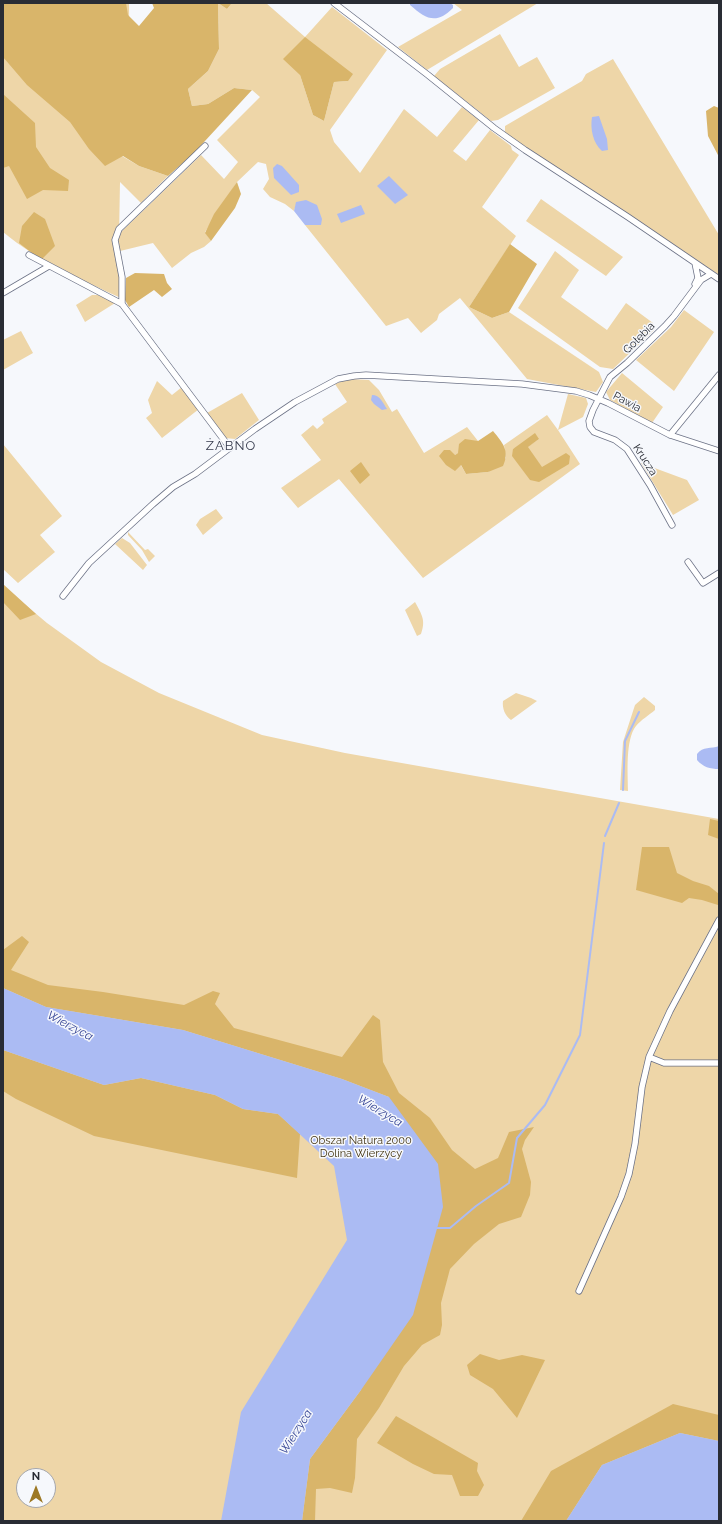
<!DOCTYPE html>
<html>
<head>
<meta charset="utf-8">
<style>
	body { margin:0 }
	#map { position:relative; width:722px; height:1524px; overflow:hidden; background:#f6f8fc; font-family:Raleway,sans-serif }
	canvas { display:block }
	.frame { position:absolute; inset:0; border:4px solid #292c34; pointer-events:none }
	.north { position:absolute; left:16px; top:1468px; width:40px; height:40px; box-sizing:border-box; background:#f6f8fc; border:1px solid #a4a6ac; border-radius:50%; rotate:0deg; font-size:11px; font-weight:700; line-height:16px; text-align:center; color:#292c34 }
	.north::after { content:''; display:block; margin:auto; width:14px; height:18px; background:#9d7824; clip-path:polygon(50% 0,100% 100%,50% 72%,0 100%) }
</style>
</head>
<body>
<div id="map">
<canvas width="722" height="1524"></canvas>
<div class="frame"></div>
<div class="north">N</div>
</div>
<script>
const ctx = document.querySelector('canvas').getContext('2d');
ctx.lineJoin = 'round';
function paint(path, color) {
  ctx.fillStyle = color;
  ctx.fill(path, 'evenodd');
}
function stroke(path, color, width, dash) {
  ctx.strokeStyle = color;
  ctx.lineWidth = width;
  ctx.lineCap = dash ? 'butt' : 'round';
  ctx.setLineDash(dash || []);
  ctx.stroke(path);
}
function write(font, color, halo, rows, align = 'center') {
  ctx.font = font + ' Raleway,sans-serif';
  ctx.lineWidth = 3;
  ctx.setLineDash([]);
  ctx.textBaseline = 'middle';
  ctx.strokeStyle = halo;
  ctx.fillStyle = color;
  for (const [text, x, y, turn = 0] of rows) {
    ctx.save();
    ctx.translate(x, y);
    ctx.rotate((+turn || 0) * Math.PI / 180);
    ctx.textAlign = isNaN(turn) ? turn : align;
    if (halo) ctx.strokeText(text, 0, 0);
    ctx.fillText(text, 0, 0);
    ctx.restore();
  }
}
const green = new Path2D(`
	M 3,3 L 129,3 L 130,97 L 122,156 L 139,166 L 168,176 L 141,203 L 120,182 L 119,237 L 121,232 L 201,155 L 224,179 L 238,162 L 217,140 L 260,97 L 252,90 L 234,88 L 208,104 L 192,106 L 188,89 L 208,71 L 219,49 L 218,3 L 227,9 L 232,3 L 266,3 L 305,37 L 332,7 L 387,50 L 330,130 L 334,142 L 360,173 L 404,109 L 437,137 L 462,107 L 479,120 L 453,151 L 466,161 L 490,130 L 511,146 L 512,150 L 519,155 L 482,207 L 516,236 L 469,307 L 492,318 L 509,312 L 599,372 L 603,382 L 596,392 L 527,379 L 460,298 L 439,314 L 437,320 L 421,333 L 408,318 L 386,326 L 305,225 L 314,224 L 297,202 L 294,211 L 285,204 L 270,197 L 263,189 L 269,179 L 266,164 L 258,162 L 237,182 L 205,232 L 211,241 L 204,247 L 191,253 L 172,268 L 153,243 L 120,251 L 119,244 L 119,278 L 121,298 C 80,279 38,261 3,232 ZM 300,75 L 348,81 L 334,82 L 324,121 L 313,115 Z
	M 453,3 L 538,3 L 427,70 L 398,47 L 462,10 Z
	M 500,34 L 519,67 L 537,57 L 555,88 L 498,120 L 491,121 L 434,76 L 440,69 Z
	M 613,59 L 719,235 L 719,275 L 505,133 L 505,126 L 582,81 L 586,74 Z
	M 541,199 L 623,257 L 606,276 L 526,221 Z
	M 555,251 L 579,270 L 561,297 L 607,330 L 626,303 L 653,323 L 654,330 L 613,369 L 600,367 L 518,308 Z
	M 92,295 L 98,295 L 115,303 L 85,322 L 76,305 Z
	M 684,310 L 714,332 L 674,391 L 636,360 L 671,327 Z
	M 21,331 L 33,353 L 3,370 L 3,340 Z
	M 622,373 L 663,407 L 652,423 L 610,400 L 606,392 Z
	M 348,379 L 369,380 L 379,390 L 392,412 L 397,409 L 424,453 L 467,427 L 478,441 L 455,455 L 466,474 L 488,472 L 506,458 L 504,445 L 547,415 L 558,430 L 568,394 L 586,398 L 588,404 L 583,417 L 558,430 L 580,464 L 423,578 L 339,479 L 298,508 L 281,488 L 321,460 L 301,435 L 313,425 L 317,429 L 324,423 L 322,419 L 347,402 L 335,384 ZM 539,439 L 527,447 L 542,468 L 513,449 Z
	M 157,381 L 172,395 L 182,387 L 199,409 L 162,438 L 146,418 L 152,413 L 148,400 Z
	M 242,393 L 259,420 L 235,439 L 225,438 L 207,413 Z
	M 3,444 L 62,516 L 40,535 L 55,552 L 18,583 L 3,569 Z
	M 641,463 L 687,480 L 699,500 L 673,515 Z
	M 216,509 L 223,518 L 203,535 L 196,525 L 200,519 Z
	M 128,532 L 145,550 L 148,549 L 155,556 L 149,562 L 142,550 L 128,535 Z
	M 122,538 L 130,543 L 147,565 L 143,570 L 115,544 Z
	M 3,586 L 47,623 L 101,662 L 159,693 L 262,735 L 345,753 L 719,819 L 719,1521 L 3,1521 ZM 24,1476 L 48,1476 L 48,1500 L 24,1500 Z
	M 415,602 C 422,615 426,620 421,634 L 417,636 L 405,610 Z
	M 516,693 L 531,698 L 537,701 L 511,720 C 505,716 502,708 503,701 Z
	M 644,697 L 655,706 L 655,710 C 649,715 641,720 636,726 C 625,740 628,774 628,791 L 620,790 L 623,742 L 635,705 Z`);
const forest = new Path2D(`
	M 3,3 L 126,3 L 128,15 L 139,26 L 154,8 L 152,3 L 232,3 L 227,9 L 218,3 L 219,49 L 208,71 L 188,89 L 192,106 L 208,104 L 234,88 L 252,90 L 193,154 L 168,176 L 139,166 L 123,156 L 105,166 L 89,149 L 70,122 L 27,85 L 3,57 Z
	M 305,37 L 353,74 L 348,81 L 334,82 L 324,121 L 313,115 L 300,75 L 283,59 Z
	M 3,94 L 35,123 L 36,147 L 50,168 L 69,180 L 68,191 L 43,190 L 27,199 L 9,166 L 3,168 Z
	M 714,106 L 719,108 L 719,157 L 708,136 L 706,111 Z
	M 237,182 L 241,194 L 235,208 L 211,241 L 205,233 L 214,214 Z
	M 34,212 L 45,219 L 55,246 L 41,260 L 19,243 L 22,226 Z
	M 510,244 L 537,264 L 509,312 L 492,318 L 469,307 Z
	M 135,273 L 164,274 L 167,283 L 172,289 L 162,297 L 154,290 L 129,307 L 125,300 L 126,278 Z
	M 493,431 C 503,443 510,451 503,466 L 488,472 L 466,474 L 461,465 L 455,471 L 446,465 L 439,456 L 444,450 L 450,450 L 455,455 L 458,453 L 459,444 L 465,439 L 478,441 Z
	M 535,433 L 539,439 L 528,447 L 542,467 L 566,453 L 570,456 L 569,464 L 539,482 L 530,480 L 512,456 L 513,449 Z
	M 361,462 L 370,475 L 360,484 L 350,471 Z
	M 3,584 L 36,614 L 20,620 L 3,602 Z
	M 710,819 L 719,821 L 719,839 L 708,835 Z
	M 642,847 L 669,847 L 677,873 L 693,881 L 709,886 L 719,894 L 718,905 L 702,900 L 689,898 L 682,903 L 636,890 Z
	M 22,936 L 29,942 L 11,970 L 48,985 L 103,992 L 184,1005 L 213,991 L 220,993 L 215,1004 L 234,1028 L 342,1057 L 373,1015 L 380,1020 L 383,1062 L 399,1093 L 430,1118 L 452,1150 L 475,1169 L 498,1158 L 509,1132 L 534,1127 L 525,1140 L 522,1149 L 531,1182 L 530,1195 L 521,1217 L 499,1224 L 474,1244 L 450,1269 L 441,1303 L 442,1325 L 440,1335 L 422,1345 L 404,1366 L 379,1408 L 357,1439 L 355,1478 L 352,1493 L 330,1488 L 316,1489 L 315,1521 L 302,1521 L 310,1459 L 361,1390 L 389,1097 L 342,1079 L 183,1030 L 46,1007 L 3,988 L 3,950 Z
	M 3,1050 L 104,1085 L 141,1078 L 215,1095 L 243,1109 L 278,1114 L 300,1134 L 297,1178 L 94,1136 L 16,1099 L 3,1091 Z
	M 480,1354 L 499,1360 L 522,1355 L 545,1360 L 517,1418 L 493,1389 L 470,1375 L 467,1365 Z
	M 673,1404 L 719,1415 L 719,1441 L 680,1433 L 602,1465 L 566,1521 L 521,1521 L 551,1471 Z
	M 396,1416 L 478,1463 L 477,1471 L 484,1485 L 478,1496 L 460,1496 L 452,1475 L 434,1474 L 413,1464 L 377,1443 Z`);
const water = new Path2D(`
	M 410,3 L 450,3 L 453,5 L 453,8 C 436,25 426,19 410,5 Z
	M 599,116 L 607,139 L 608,150 L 602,151 C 593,143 590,129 592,117 Z
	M 277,164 L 282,166 L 299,185 L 299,192 L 291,195 L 274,178 L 273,168 Z
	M 389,176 L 408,195 L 395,204 L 377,186 Z
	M 306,200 L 317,205 L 322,219 L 321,225 L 305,225 L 294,211 L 296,202 Z
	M 361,205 L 365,214 L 341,223 L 337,214 Z
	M 372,395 C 380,395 383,403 387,409 L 382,410 L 374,404 L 371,400 Z
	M 719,746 L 719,769 C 710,769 703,767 697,760 L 697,754 C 703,746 711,749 719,746 Z
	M 3,988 L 46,1007 L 183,1030 L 342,1079 L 389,1097 L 438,1164 L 443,1207 L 413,1315 L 361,1390 L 310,1459 L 302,1521 L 221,1521 L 241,1412 L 347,1240 L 334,1166 L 278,1114 L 243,1109 L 215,1095 L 141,1078 L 104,1085 L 3,1050 Z
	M 680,1433 L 719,1441 L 719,1521 L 566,1521 L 602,1465 Z`);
const stream = new Path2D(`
	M 623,790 L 625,741 L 639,712
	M 605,836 L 619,803
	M 434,1228 L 450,1228 L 476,1206 L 509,1183 L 517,1138 L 545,1105 L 580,1035 L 604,843`);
const minor = new Path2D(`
	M 334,3 L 428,75 L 494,128 L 525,150 L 628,217 L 719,279
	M 29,255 L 122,304 L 230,448
	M 695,284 L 698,278 L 695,263
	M 3,293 L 49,266
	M 122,304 L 122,277 L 115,240 L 119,229 L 205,146
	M 670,435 L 719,375
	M 672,525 L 650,485 L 627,449 L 615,440 L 594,432 L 590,427 L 589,421 L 593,410 L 610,377 L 627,363 L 665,326 L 674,316 L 701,280 L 711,274
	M 688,562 L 703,583 L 719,573
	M 63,596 L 89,563 L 153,504 L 173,487 L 195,474 L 255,429 L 295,402 L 338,379 L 354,376 L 366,375 L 522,384 L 576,391 L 589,395 L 608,403 L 670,435 L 719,451
	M 649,1057 L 664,1063 L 719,1063
	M 579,1291 L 621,1197 L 629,1174 L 635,1144 L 642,1087 L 649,1057 L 670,1011 L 719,920`);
const streetNames = [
	["Gołębia",639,338,-45],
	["Pawia",627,402,28],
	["Krucza",645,460,57]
];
const parkNames = [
	["Obszar Natura 2000",361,1141],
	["Dolina Wierzycy",361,1154]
];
const waterNames = [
	["Wierzyca",70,1026,28],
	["Wierzyca",380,1111,31],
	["Wierzyca",296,1432,-58]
];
const quarterNames = [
	["ŻABNO",231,446]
];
paint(green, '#eed6a8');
paint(forest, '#d9b56a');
paint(water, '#abbbf3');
stroke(stream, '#abbbf3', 2);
stroke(minor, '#6c7286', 7);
stroke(minor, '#fff', 5.5);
write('11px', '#292c34', '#f6f8fc', streetNames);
write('11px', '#433413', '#f6f8fc', parkNames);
write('italic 12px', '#364596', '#f6f8fc', waterNames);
ctx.letterSpacing = '1px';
write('13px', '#34394b', '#f6f8fc', quarterNames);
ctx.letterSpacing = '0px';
</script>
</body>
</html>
